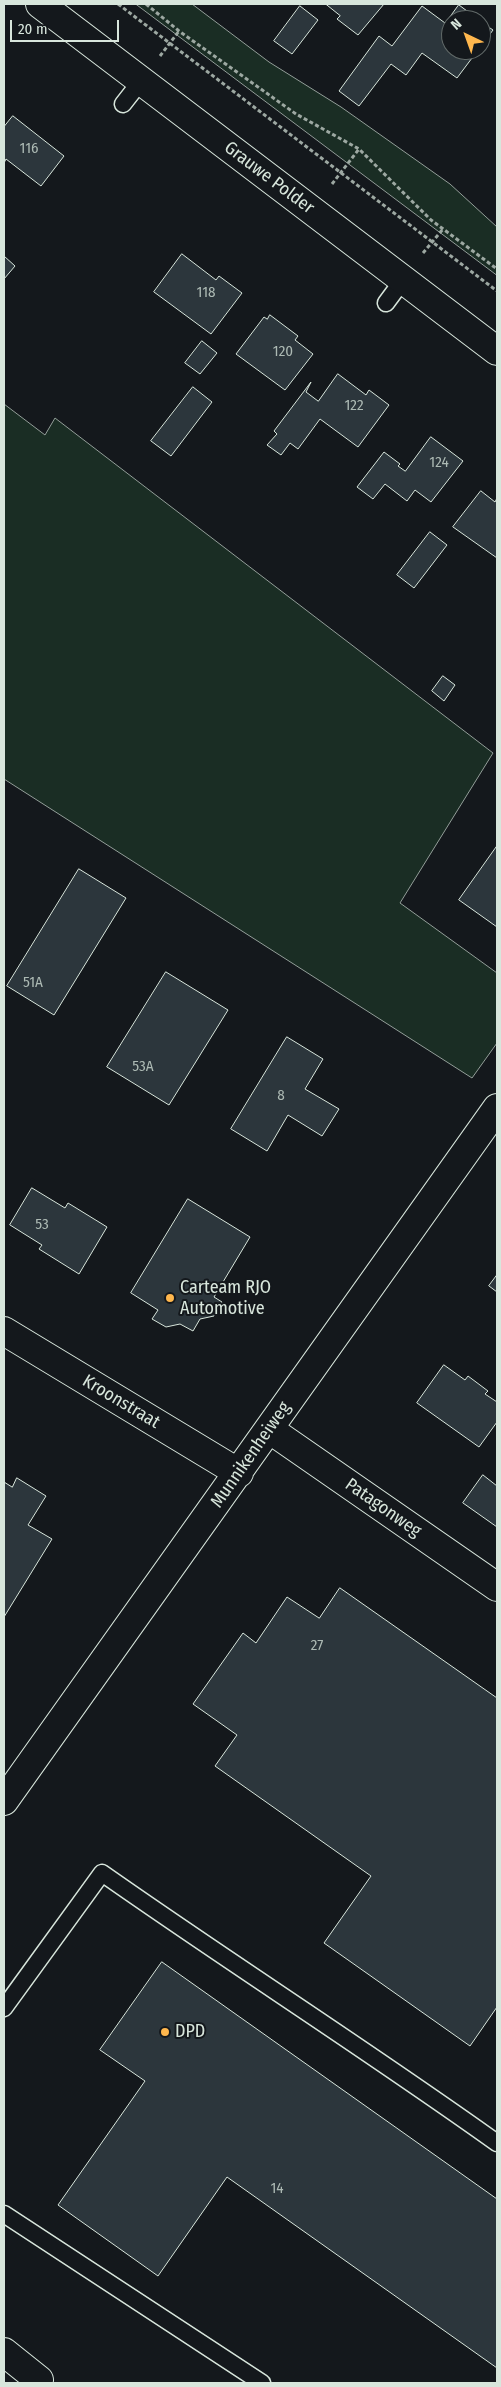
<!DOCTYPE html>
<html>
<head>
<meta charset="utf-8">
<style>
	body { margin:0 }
	#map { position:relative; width:501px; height:2387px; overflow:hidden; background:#14181c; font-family:"Fira Sans Condensed",sans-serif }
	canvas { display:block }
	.frame { position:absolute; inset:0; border:5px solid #d8e6dc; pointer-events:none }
	.north { position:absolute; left:441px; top:10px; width:50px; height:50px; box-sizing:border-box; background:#14181c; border:1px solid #626a69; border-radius:50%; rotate:318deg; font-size:14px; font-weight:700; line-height:20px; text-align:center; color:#d8e6dc }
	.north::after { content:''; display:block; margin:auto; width:18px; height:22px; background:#ffb74d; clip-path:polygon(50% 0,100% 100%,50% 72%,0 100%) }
	.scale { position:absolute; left:10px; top:20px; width:109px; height:22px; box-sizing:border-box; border:2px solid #d8e6dc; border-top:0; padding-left:6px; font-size:15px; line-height:18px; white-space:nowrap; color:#d8e6dc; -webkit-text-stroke:4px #14181c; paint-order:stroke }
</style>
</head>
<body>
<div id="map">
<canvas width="501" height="2387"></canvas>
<div class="frame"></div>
<div class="north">N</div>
<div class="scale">20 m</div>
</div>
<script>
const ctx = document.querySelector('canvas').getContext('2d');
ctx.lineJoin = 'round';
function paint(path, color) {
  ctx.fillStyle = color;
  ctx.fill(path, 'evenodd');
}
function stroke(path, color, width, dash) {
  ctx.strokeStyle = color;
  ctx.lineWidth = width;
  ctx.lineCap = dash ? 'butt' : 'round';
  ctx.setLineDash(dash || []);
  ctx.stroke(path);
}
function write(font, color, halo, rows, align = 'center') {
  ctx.font = font + ' "Fira Sans Condensed",sans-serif';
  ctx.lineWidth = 4;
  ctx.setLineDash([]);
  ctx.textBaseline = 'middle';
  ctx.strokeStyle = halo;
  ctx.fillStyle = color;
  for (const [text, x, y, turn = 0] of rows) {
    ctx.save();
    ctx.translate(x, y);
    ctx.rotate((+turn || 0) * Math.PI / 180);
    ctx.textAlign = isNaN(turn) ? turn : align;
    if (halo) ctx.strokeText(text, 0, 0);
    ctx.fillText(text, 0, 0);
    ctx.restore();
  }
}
const green = new Path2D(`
	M 136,4 L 192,4 L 269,62 L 341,107 L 450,184 L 497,227 L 497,275 Z
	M 4,404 L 45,435 L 55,418 L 493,753 L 400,903 L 497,973 L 497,1043 L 472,1078 L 4,779 Z`);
const building = new Path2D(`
	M 326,4 L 384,4 L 358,35 L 337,19 L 340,16 Z
	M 459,5 L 479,20 L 451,20 L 451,50 L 478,50 L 457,78 L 422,53 L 406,75 L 391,64 L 359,106 L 339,91 L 379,36 L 392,46 L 422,6 L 445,23 Z
	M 300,6 L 318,20 L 292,54 L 274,41 Z
	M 481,22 L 493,30 L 481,46 Z
	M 13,116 L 64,156 L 41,186 L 6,159 L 4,163 L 4,127 Z
	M 182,254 L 216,280 L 219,276 L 242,293 L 211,334 L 154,292 Z
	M 4,256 L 15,266 L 4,279 Z
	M 270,315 L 298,336 L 295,340 L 313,354 L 285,390 L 236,354 L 264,317 L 267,319 Z
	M 202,341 L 217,353 L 200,374 L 185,363 Z
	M 338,374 L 366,395 L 369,390 L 389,405 L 358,447 L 320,419 L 298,449 L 290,443 L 281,455 L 267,445 L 277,434 L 274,431 L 311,382 L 306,392 L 318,401 Z
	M 193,387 L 212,402 L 171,456 L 151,441 Z
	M 431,437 L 463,461 L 431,502 L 415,490 L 407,501 L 385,484 L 373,499 L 357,487 L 384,452 L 400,464 L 398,466 L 405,471 Z
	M 481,491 L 495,502 L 497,498 L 497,558 L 453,527 Z
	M 430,532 L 447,545 L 414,588 L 397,575 Z
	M 443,676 L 455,685 L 444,701 L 432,691 Z
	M 497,846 L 497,927 L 459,900 Z
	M 79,869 L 126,898 L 54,1015 L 7,986 Z
	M 166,972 L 228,1010 L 169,1105 L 107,1067 Z
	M 287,1037 L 323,1059 L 305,1089 L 339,1109 L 322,1136 L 288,1115 L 267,1151 L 231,1129 Z
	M 32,1188 L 65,1208 L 68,1203 L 107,1227 L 79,1274 L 39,1249 L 42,1245 L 10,1225 Z
	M 188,1199 L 250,1237 L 214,1297 L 222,1302 L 214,1316 L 200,1319 L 193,1331 L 180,1324 L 166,1327 L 152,1319 L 158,1310 L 131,1293 Z
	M 497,1275 L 497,1292 L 489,1286 Z
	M 444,1365 L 465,1380 L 468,1376 L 488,1391 L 485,1394 L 497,1402 L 497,1422 L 479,1447 L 417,1403 Z
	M 483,1475 L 497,1486 L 497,1527 L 463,1503 Z
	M 17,1478 L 46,1496 L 28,1525 L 52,1539 L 4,1617 L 4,1482 L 12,1487 Z
	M 340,1588 L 497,1698 L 497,2007 L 470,2046 L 324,1943 L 371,1876 L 215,1766 L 237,1735 L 193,1704 L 243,1633 L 256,1643 L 287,1597 L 319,1618 Z
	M 162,1962 L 497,2199 L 497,2368 L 227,2177 L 158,2276 L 58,2205 L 145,2081 L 100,2050 Z`);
const path = new Path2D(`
	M 118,4 L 497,291
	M 146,4 L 179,31 L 296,114 L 359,149 L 431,220 L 497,269
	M 160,56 L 179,31
	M 332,184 L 359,149
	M 423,253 L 443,229`);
const lane = new Path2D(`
	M 123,104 L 141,81
	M 386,303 L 403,280
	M 4,2008 L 102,1873 C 233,1965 367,2050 497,2143
	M 4,2214 L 262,2383`);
const street = new Path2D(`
	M 40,4 L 497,351
	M 4,1331 L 239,1473
	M 269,1429 L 497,1587
	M 4,1801 L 497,1108
	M 4,2352 L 39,2380 L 37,2383`);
const markers = [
	[170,1298,5,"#ffb74d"],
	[165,2032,5,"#ffb74d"]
];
const numberNames = [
	["116",29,149],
	["118",206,293],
	["120",283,352],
	["122",354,406],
	["124",439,463],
	["51A",33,983],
	["53A",143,1067],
	["8",281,1096],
	["53",42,1225],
	["27",317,1646],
	["14",277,2189]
];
const streetNames = [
	["Grauwe Polder",269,178,37],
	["Kroonstraat",121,1402,31],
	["Munnikenheiweg",251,1455,-55],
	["Patagonweg",383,1508,35]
];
const poiNames = [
	["Carteam RJO",180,1288],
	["Automotive",180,1309],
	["DPD",175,2032]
];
paint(green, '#1a2d24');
stroke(green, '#939e99', 1);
paint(building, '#2c363c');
stroke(building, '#d8e6dc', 1);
stroke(lane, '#d8e6dc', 19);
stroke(street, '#d8e6dc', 30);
stroke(path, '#9da8a2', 3, [4, 2.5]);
stroke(lane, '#14181c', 16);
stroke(street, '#14181c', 28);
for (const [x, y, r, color] of markers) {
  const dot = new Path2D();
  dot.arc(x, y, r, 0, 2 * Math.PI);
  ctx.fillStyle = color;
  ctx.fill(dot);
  stroke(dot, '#14181c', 2);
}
write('15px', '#adbab4', null, numberNames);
write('18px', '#d8e6dc', '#14181c', streetNames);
write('18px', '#d8e6dc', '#14181c', poiNames, 'left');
</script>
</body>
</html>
